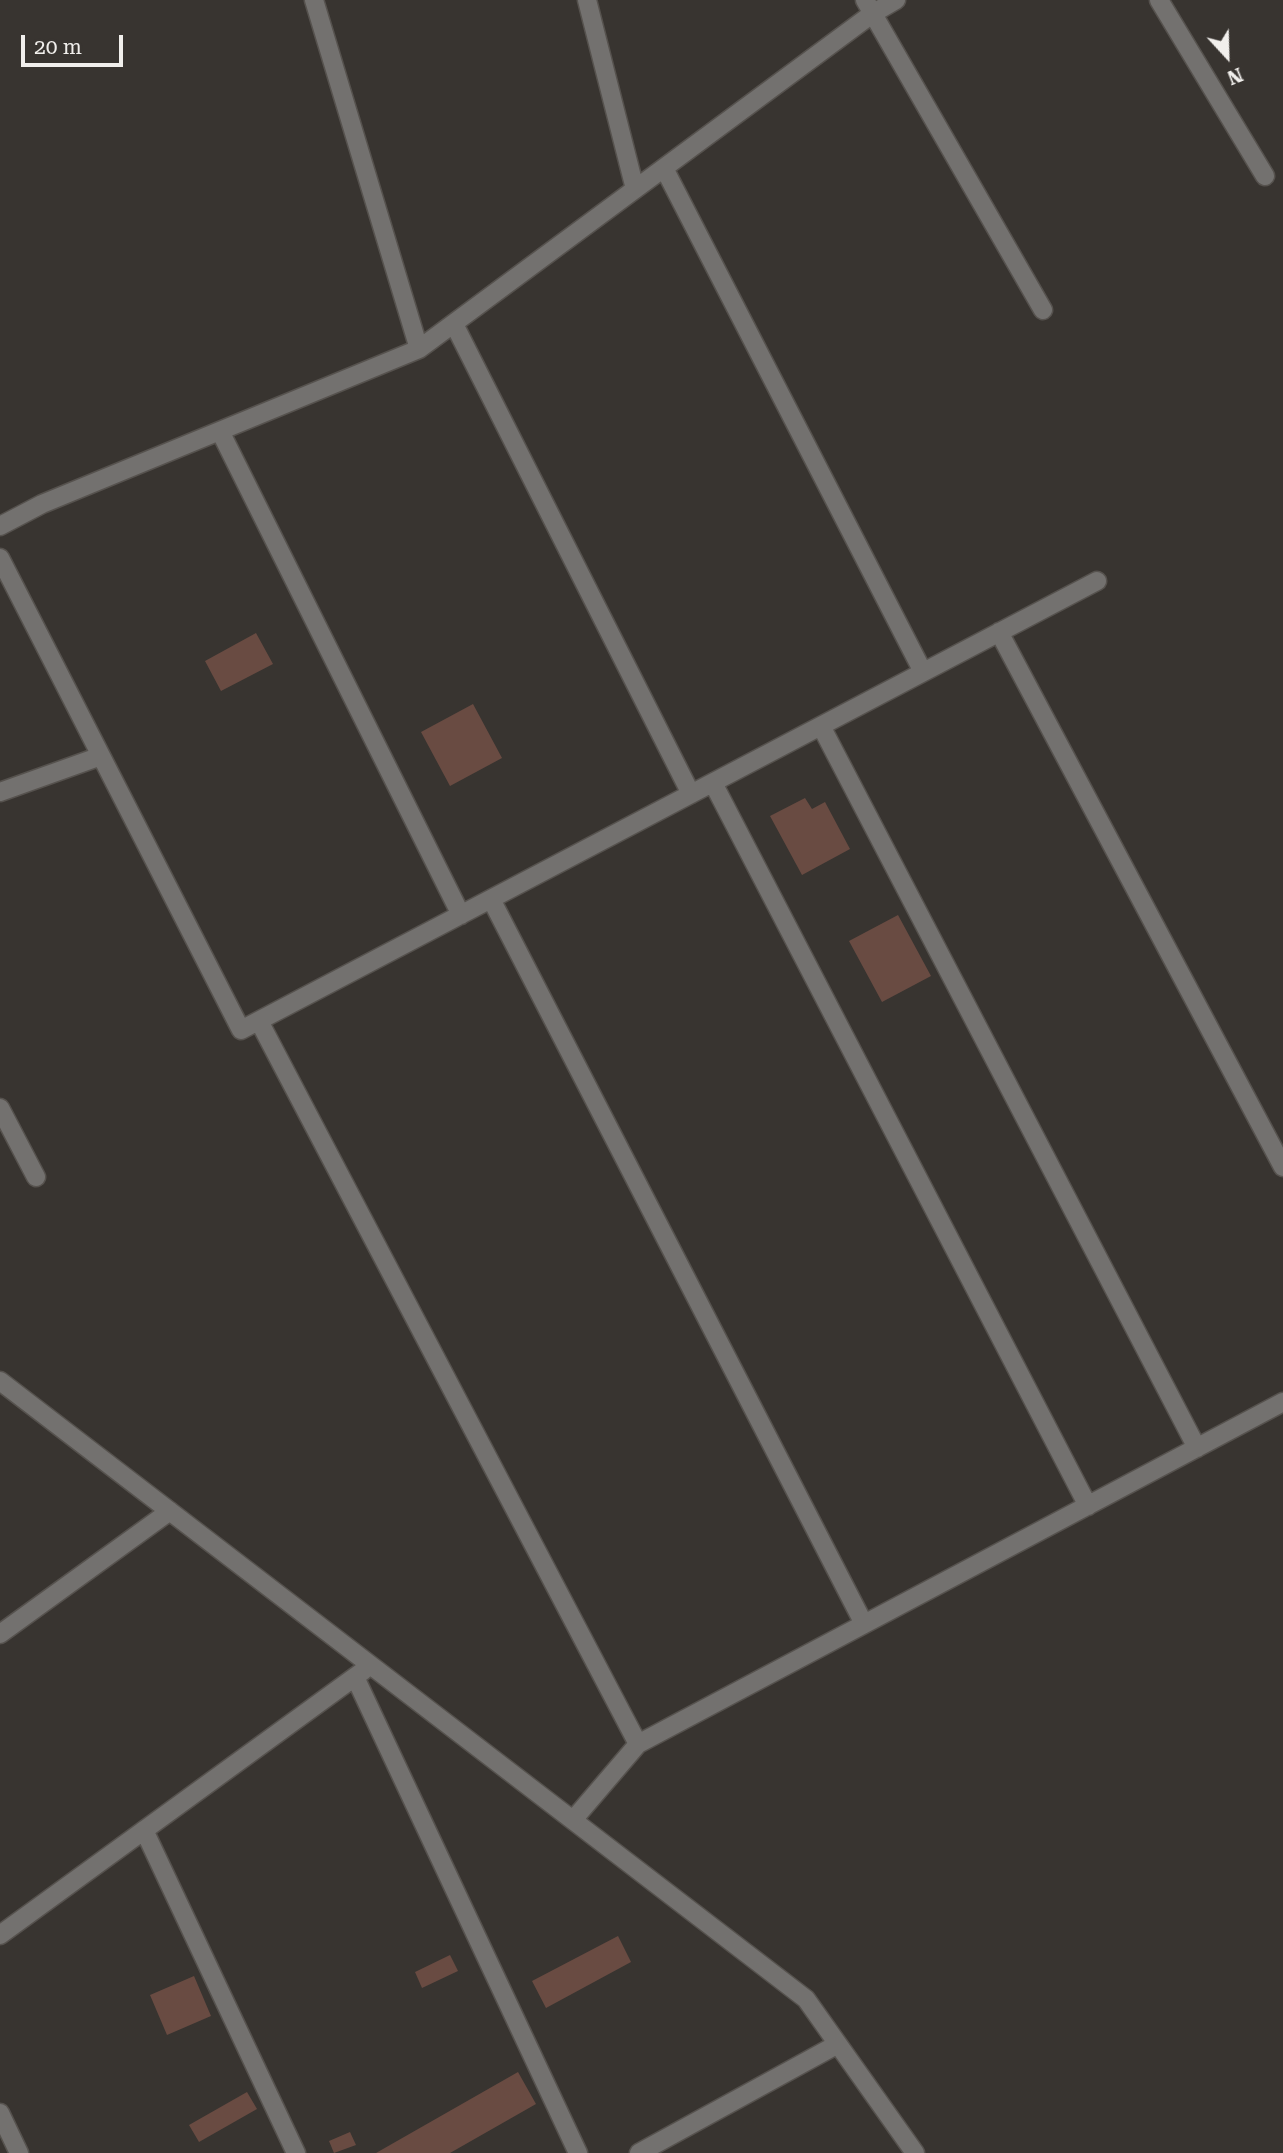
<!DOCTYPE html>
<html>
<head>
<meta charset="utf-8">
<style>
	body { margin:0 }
	#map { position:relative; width:1283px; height:2153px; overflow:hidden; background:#383430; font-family:"Roboto Serif",serif }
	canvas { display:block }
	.north { position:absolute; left:1192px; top:21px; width:70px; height:70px; -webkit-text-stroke:5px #383430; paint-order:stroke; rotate:158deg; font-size:19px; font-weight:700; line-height:28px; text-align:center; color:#f1efec }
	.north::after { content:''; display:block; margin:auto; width:24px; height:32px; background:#f1efec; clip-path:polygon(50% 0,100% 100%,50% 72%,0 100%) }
	.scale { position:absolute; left:21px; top:35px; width:102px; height:32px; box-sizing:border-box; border:4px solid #f1efec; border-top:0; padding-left:9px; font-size:21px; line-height:24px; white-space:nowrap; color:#f1efec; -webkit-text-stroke:5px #383430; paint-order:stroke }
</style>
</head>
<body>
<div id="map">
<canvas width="1283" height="2153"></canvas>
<div class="north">N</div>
<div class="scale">20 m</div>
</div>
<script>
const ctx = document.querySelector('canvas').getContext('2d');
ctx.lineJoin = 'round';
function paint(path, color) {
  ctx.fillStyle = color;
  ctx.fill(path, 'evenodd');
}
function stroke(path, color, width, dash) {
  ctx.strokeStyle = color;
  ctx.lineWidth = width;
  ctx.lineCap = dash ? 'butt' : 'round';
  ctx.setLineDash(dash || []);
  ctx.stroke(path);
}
const building = new Path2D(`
	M 256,633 L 273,664 L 221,691 L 205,661 Z
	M 473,704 L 502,758 L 450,786 L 421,732 Z
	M 805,798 L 812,809 L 825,802 L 850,849 L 802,875 L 770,816 Z
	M 898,915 L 931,976 L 882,1002 L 849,941 Z
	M 618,1936 L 631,1962 L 546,2008 L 532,1981 Z
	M 450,1955 L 458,1971 L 422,1988 L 415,1972 Z
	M 194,1976 L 211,2016 L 167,2035 L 150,1995 Z
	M 518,2072 L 536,2104 L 450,2153 L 376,2153 Z
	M 247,2092 L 257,2109 L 199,2142 L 189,2125 Z
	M 350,2132 L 356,2145 L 334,2153 L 329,2141 Z`);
const minor = new Path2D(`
	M 314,0 L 419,349
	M 587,0 L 635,189
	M 865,0 L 1043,310
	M 1159,0 L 1265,176
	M 664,168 L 923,672
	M 454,324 L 691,794
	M 220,431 L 461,915
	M 0,526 L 42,504 L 419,349 L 872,14 L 896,0
	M 0,558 L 241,1030 L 1097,581
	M 999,632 L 1283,1167
	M 821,726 L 1197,1448
	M 713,783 L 1088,1506
	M 0,792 L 101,756
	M 491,899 L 864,1624
	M 259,1021 L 638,1744
	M 0,1108 L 36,1177
	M 0,1381 L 806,1999 L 915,2153
	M 0,1634 L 170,1511
	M 355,1677 L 578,2153
	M 573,1820 L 638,1744 L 1283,1402
	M 144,1830 L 296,2153
	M 0,1935 L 363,1671
	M 0,2113 L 19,2153
	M 639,2153 L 838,2044`);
paint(building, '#694b42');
stroke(minor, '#56524e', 21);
stroke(minor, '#73716f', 18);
</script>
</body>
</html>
